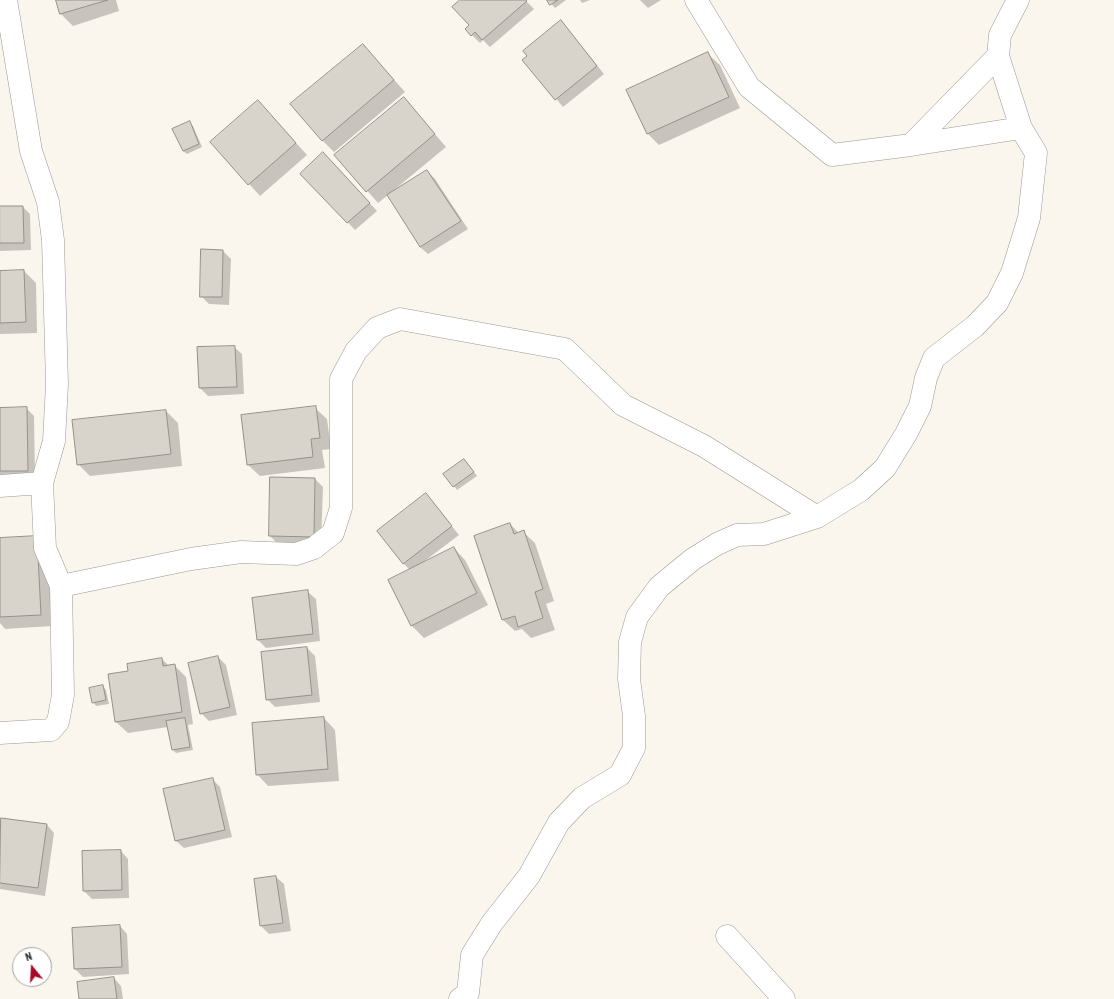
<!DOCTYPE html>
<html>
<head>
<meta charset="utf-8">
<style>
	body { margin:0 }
	#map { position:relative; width:1114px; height:999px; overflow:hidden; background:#faf5ed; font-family:"PT Sans Narrow",sans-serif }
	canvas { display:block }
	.north { position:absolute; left:12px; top:947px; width:40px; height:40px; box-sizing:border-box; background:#fff; border:1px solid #a3a3a1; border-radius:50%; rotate:342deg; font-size:11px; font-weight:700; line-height:16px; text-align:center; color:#191815 }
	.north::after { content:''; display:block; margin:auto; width:14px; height:18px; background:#a60c28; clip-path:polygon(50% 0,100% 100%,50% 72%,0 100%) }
</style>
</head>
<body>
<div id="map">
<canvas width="1114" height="999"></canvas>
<div class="north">N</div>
</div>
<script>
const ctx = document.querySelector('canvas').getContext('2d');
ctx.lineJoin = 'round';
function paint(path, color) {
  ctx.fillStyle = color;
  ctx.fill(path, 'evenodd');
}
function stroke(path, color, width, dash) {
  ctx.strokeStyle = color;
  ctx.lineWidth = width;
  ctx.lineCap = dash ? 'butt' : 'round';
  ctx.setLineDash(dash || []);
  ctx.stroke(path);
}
const shadow = new Path2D(`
	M 57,0 L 116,0 L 119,11 L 73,26 L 61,14 Z
	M 462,0 L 525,0 L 534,9 L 490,47 L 483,40 L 480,43 L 466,29 L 470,26 Z
	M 548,0 L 566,0 L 555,8 Z
	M 580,0 L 590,0 L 582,3 Z
	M 640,0 L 661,0 L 648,8 Z
	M 568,30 L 604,74 L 563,107 L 524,60 Z
	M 363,45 L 405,92 L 334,152 L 322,140 Z
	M 708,54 L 720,65 L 740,108 L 659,145 L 648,134 Z
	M 404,98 L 446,147 L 394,190 L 427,171 L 435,179 L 468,229 L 428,254 L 420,247 L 388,195 L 378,203 L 336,155 Z
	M 269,113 L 307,155 L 260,196 L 211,142 Z
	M 189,123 L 193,126 L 202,147 L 187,154 L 183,151 Z
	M 331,161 L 377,211 L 355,230 L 302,174 Z
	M 0,207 L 23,207 L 30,214 L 31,250 L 0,251 Z
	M 223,251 L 231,259 L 229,305 L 209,304 L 201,296 Z
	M 24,271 L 36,283 L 37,333 L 0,334 L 0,272 Z
	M 234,347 L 242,354 L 244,394 L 208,396 L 200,388 Z
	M 26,408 L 34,416 L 35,478 L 0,479 L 0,409 Z
	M 315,408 L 327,419 L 331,449 L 322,450 L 325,468 L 260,476 L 248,465 Z
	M 166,411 L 178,423 L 182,466 L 90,476 L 78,464 Z
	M 468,464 L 477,476 L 457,490 L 445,474 Z
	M 315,479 L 323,487 L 321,544 L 278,544 L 270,536 Z
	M 426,494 L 459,535 L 422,563 L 454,548 L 465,560 L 488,605 L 424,638 L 412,626 L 389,581 L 410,570 L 403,563 Z
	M 510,524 L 519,533 L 523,532 L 535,543 L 554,601 L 546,604 L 555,630 L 531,638 L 522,629 L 515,631 L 503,620 L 475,536 Z
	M 0,539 L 48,549 L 52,626 L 5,629 L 0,623 Z
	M 308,592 L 316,599 L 320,641 L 266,648 L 258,640 L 253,599 Z
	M 307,648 L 315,656 L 320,702 L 275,707 L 267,699 Z
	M 218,657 L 226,665 L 237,715 L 209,721 L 201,713 Z
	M 162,659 L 169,666 L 174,665 L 186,677 L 193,724 L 188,725 L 193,750 L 176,753 L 172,749 L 168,727 L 128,733 L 116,722 L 129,672 Z
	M 103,686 L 106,690 L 109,704 L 96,706 L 93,702 Z
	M 324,718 L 335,730 L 339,781 L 268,786 L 257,774 Z
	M 212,779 L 220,787 L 232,837 L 184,848 L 176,841 Z
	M 1,819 L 47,825 L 54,833 L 45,896 L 0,889 Z
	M 121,851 L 128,859 L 129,898 L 92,899 L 84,891 Z
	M 276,877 L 284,884 L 291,931 L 269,934 L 261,926 L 255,879 Z
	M 120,926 L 127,934 L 129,974 L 83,977 L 75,969 Z
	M 114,978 L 121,986 L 123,999 L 80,999 Z`);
const building = new Path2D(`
	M 56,0 L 108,0 L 60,14 Z
	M 460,0 L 526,0 L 527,1 L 482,40 L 475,32 L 471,36 L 465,29 L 469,25 L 452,7 Z
	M 547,0 L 558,0 L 550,5 Z
	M 561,20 L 597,66 L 555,100 L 522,60 L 527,56 L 523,51 Z
	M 363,44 L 394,80 L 322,141 L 290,104 Z
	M 708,52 L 729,97 L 647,134 L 626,90 Z
	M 404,97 L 435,134 L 366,192 L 334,155 Z
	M 258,100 L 296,143 L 248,185 L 210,142 Z
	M 190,121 L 199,144 L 183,151 L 172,129 Z
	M 323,152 L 370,203 L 347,223 L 300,174 Z
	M 427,170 L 461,221 L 420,247 L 387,195 Z
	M 0,206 L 23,206 L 24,243 L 0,243 Z
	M 201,249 L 223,250 L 222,297 L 200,297 Z
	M 24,270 L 26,322 L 0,323 L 0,271 Z
	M 235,346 L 237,387 L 199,388 L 197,347 Z
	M 316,406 L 320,438 L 311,439 L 313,457 L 247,465 L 241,415 Z
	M 27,407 L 28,471 L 0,471 L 0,408 Z
	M 166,410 L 171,454 L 77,465 L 72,420 Z
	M 464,459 L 474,472 L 453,487 L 443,474 Z
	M 270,477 L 315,478 L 314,537 L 269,536 Z
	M 426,493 L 452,526 L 403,564 L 377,531 Z
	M 510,523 L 514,534 L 524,530 L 543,589 L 535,592 L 543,618 L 518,627 L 515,616 L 502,620 L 474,536 Z
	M 37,536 L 41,615 L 0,617 L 0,538 Z
	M 454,547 L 477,593 L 411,626 L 388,580 Z
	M 308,590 L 313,634 L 257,640 L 252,598 Z
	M 307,647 L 312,695 L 266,700 L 261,652 Z
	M 218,656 L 230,707 L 200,714 L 188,663 Z
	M 162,658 L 163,666 L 175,664 L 182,712 L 115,722 L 108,674 L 128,671 L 127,664 Z
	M 103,685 L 106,700 L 92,703 L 89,688 Z
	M 324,717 L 328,769 L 256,775 L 252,723 Z
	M 185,718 L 190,747 L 172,750 L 166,721 Z
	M 213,778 L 225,830 L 175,841 L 163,789 Z
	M 1,818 L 47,824 L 38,888 L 0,883 Z
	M 121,850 L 122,890 L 83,891 L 82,851 Z
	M 276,876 L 283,923 L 260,926 L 254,879 Z
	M 120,925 L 122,967 L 74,969 L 72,928 Z
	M 114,977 L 117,999 L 79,999 L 77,982 Z`);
const minor = new Path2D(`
	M 6,0 L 31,151 L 48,202 L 53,240 L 57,384 L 54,441 L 42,483
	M 696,0 L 749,87 L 832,155 L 911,145 L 1021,128
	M 911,145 L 998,56
	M 0,486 L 42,483 L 45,548 L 61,586 L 63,695 L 58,722 L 51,730 L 0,733
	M 61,586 L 191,559 L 241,552 L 296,554 L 314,548 L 333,533 L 341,508 L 341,379 L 356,351 L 377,328 L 400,319 L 565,349 L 623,405 L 704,446 L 817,517
	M 727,936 L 784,999
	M 460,999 L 468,993 L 472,955 L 492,923 L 529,876 L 559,822 L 582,798 L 620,775 L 634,748 L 634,716 L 629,679 L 630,642 L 637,617 L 659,587 L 693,559 L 717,544 L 737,535 L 764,534 L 817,517 L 861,490 L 885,468 L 906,434 L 920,406 L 926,378 L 934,358 L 975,326 L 997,303 L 1012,273 L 1029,218 L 1036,153 L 1021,128 L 998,56 L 1000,35 L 1018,0`);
paint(shadow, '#0003');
paint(building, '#d8d4cc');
stroke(building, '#959189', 1);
stroke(minor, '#9c9891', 23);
stroke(minor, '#fff', 22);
</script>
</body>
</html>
